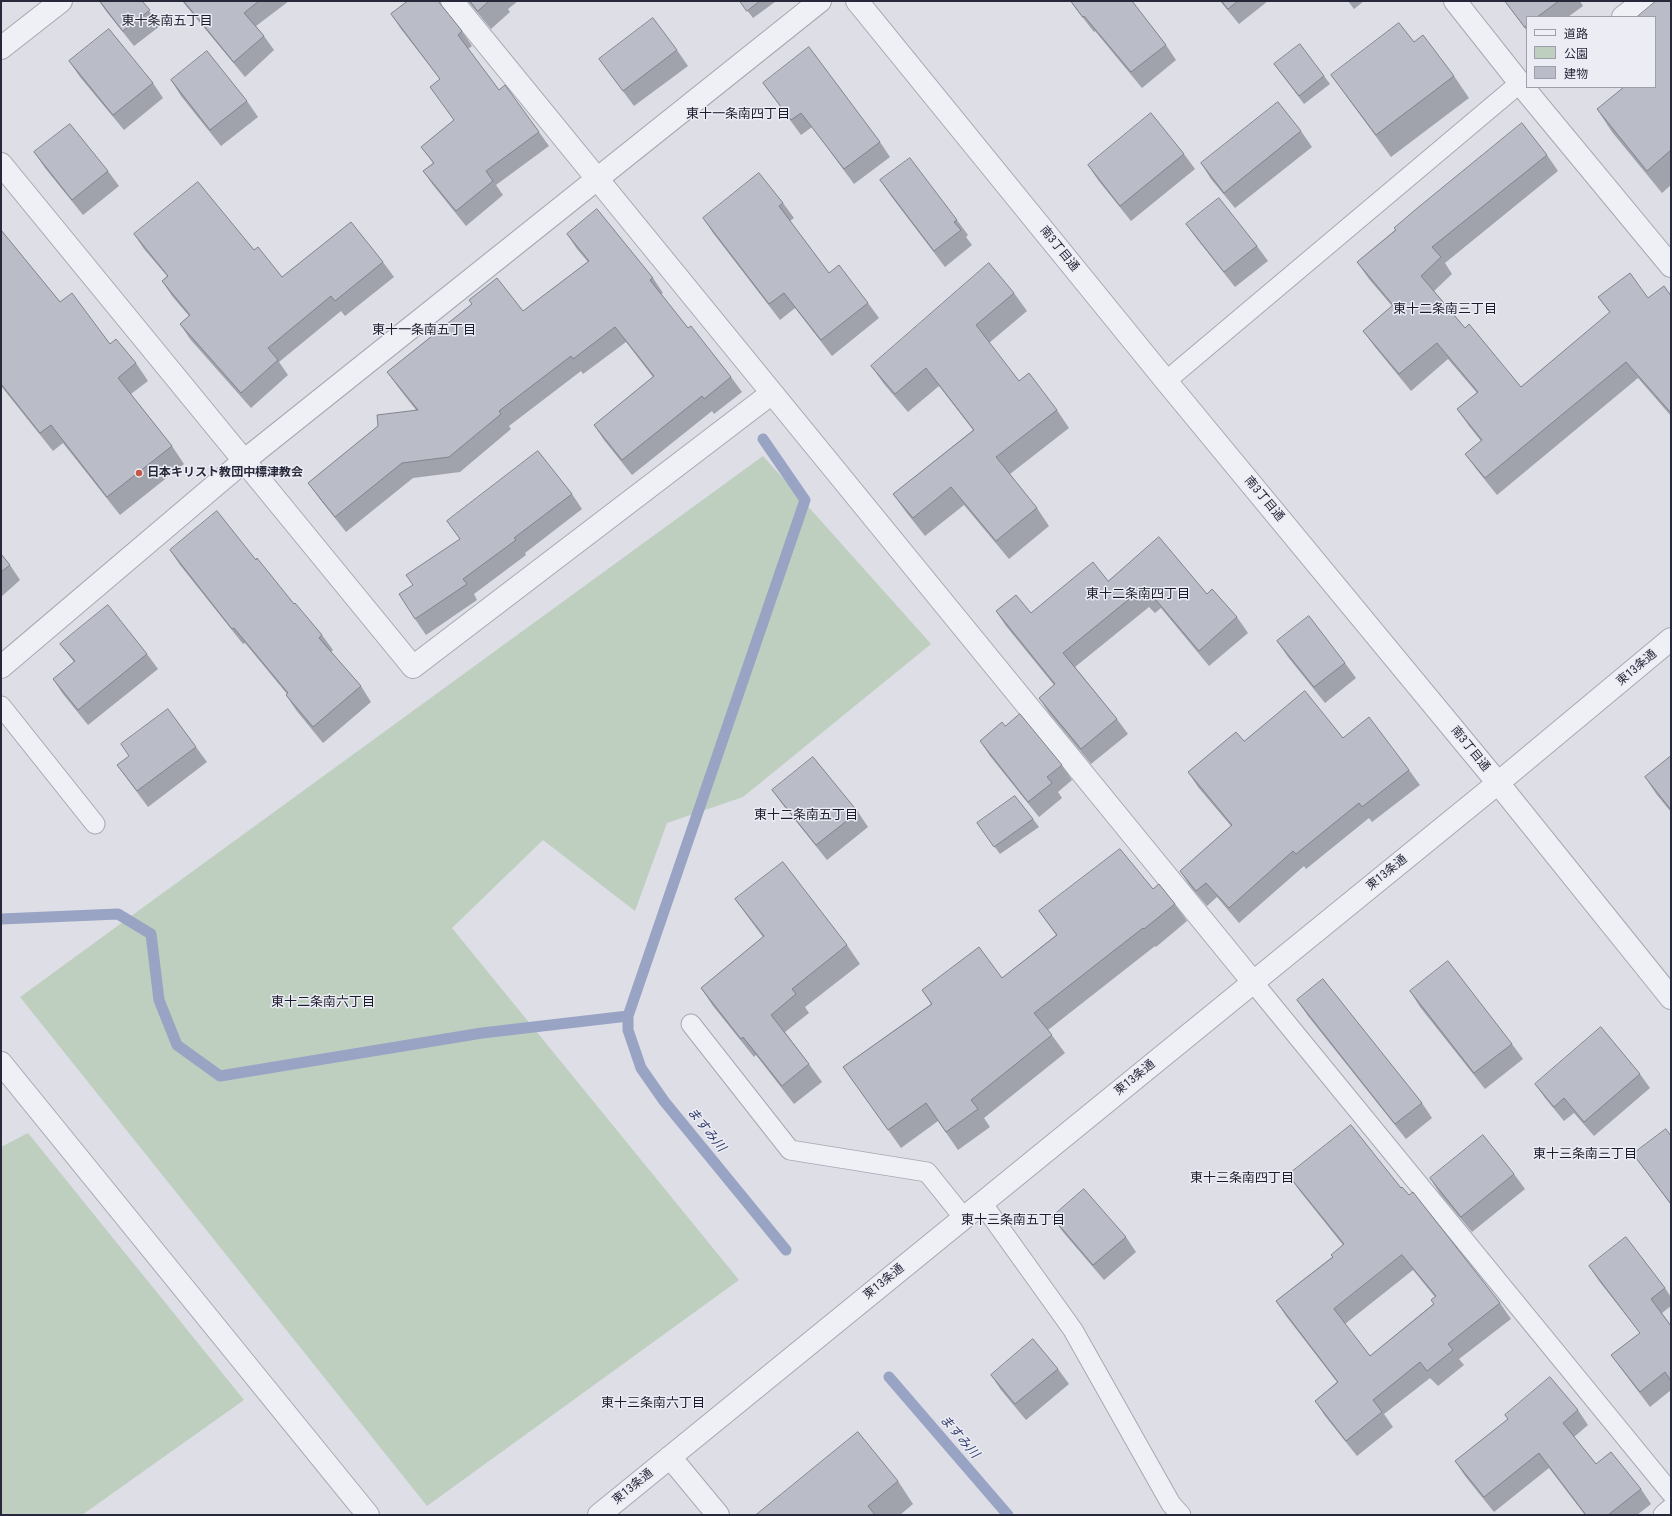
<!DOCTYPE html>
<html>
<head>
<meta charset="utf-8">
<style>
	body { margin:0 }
	#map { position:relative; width:1672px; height:1516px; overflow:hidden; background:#dddee6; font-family:"Roboto Condensed","Noto Sans JP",sans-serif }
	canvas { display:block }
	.frame { position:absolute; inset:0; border:2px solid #27293b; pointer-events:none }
	.legend { position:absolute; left:1526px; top:16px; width:130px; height:72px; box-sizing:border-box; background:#ecedf4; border:1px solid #9d9faa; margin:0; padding:5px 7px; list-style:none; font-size:12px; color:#27293b }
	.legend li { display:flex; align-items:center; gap:8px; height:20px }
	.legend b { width:20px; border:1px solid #9d9faa }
</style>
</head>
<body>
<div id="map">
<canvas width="1672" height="1516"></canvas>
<div class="frame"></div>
<ul class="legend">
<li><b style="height:5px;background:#eff0f5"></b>道路</li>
<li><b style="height:11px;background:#becfbf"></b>公園</li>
<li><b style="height:11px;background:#babcc8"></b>建物</li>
</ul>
</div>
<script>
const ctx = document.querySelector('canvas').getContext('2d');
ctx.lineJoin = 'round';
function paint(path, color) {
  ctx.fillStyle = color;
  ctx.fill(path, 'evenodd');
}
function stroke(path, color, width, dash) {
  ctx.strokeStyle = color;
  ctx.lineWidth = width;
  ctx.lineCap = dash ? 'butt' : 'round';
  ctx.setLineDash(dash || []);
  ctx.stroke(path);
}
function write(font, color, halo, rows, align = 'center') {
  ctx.font = font + ' "Roboto Condensed","Noto Sans JP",sans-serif';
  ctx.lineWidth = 3;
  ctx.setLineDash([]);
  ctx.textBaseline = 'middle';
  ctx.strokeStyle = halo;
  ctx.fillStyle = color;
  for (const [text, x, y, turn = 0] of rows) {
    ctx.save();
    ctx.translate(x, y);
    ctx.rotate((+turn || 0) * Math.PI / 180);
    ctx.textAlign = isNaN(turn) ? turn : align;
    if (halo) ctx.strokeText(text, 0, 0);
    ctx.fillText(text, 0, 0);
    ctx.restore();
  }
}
const green = new Path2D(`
	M 763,456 L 931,644 L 743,797 L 667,823 L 635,911 L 543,840 L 452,928 L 739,1280 L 427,1506 L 20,997 Z
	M 28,1133 L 244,1400 L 82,1515 L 1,1515 L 1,1147 Z`);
const stream = new Path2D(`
	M 763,439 L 805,500 L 628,1016 L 628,1030 L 641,1068 L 664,1101 L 786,1250
	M 1,919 L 118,914 L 151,934 L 159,1000 L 177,1045 L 220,1076 L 482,1033 L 628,1016
	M 889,1377 L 1008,1515`);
const service = new Path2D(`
	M 1166,381 L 1520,83
	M 1,706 L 95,824
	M 1253,982 L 1671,1493
	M 691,1024 L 790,1150 L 927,1172 L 964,1218
	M 982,1203 L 1073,1330 L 1171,1504 L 1181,1515
	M 1663,1515 L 1671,1508`);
const minor = new Path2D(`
	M 452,1 L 1253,982
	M 1455,1 L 1527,92 L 1671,266
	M 1623,17 L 1644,1
	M 1,48 L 61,1
	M 1,164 L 413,667 L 772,393
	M 1,667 L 245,460 L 820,1
	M 1,1063 L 368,1515
	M 670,1457 L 718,1515
	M 599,1515 L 1498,783 L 1671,639`);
const tertiary = new Path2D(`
	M 857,1 L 1166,381 L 1498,783 L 1671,998`);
const wall = new Path2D(`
	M 99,1 L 142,1 L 160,26 L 134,46 L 106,11 Z
	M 182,1 L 289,1 L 256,26 L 264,36 L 274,50 L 245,77 Z
	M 408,1 L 438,1 L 462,31 L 472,46 L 468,49 L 499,90 L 539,132 L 549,146 L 496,185 L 503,195 L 466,226 L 433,185 L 423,171 L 433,163 L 421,147 L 454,120 L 430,87 L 440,79 L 401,29 L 391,14 Z
	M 468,1 L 518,1 L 508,9 L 510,12 L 491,29 Z
	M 740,1 L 774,1 L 775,2 L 753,18 Z
	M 1070,1 L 1135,1 L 1133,3 L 1166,45 L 1176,60 L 1142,88 L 1095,31 L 1094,32 Z
	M 1220,1 L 1268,1 L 1239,24 Z
	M 1348,1 L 1364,1 L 1354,9 Z
	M 1505,1 L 1580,1 L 1583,6 L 1568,17 L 1527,17 L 1527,31 Z
	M 1671,1 L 1671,185 L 1662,193 L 1612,132 L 1597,109 L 1655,87 Z
	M 1414,42 L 1454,76 L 1469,98 L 1391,157 L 1347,97 L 1331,75 Z
	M 677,50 L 688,66 L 634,106 L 599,59 Z
	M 69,61 L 153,83 L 163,98 L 124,130 L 80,77 Z
	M 1274,64 L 1324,76 L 1330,84 L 1304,104 Z
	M 171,80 L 247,101 L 258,117 L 221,146 L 181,96 Z
	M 763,83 L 880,142 L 890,157 L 854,184 L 812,127 L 801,135 Z
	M 1301,131 L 1312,147 L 1235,208 L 1211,179 L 1201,163 Z
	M 34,152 L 108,171 L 119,186 L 83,215 L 45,168 Z
	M 1184,154 L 1195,169 L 1131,221 L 1098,180 L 1088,165 Z
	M 1547,155 L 1558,171 L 1445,263 L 1452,274 L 1434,291 L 1465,328 L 1521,387 L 1610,313 L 1598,297 L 1648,298 L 1671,296 L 1671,416 L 1638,378 L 1497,495 L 1477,470 L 1465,454 L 1481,441 L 1469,426 L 1457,409 L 1477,393 L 1448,359 L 1411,391 L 1375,347 L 1363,331 L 1392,306 L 1369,279 L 1357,262 L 1395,230 Z
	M 880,180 L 957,220 L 968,235 L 966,237 L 972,245 L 945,267 L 891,196 Z
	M 783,203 L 794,218 L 790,221 L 829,273 L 868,303 L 879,318 L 832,356 L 795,308 L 780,320 L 713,233 L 703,218 Z
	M 1186,224 L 1257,246 L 1268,261 L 1235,287 L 1197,239 Z
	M 1,230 L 60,302 L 110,344 L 136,363 L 148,381 L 131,394 L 172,446 L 184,464 L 120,515 L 63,443 L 53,451 L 1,386 Z
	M 134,234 L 254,250 L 282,277 L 383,262 L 394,277 L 345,316 L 341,311 L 279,362 L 288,375 L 251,408 L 190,339 L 180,324 L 189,316 L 172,296 L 162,281 L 167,276 L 144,249 Z
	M 567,234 L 653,278 L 663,293 L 661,294 L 688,328 L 731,377 L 742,392 L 714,414 L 712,411 L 632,475 L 604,440 L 594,425 L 653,377 L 626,342 L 583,374 L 581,371 L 509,426 L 511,429 L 460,472 L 413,478 L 346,532 L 319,498 L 308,483 L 378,426 L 416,410 L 398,387 L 387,372 L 472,304 L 469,300 L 523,311 L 588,262 L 577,249 Z
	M 1014,293 L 1027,311 L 989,343 L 1019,381 L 1057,410 L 1069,428 L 1010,474 L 1037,508 L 1049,526 L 1009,559 L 964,505 L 925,536 L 906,512 L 893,494 L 973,430 L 939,386 L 908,412 L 884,384 L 871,366 Z
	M 572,494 L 582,509 L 525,553 L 526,555 L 474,594 L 477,600 L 426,635 L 415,619 L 413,585 L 460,539 L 447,521 Z
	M 170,550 L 256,560 L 294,604 L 322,635 L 333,650 L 331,652 L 361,686 L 371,702 L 323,743 L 296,710 L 286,695 L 287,694 L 245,643 L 243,644 L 180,565 Z
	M 1,554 L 10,565 L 20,580 L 1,597 Z
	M 1108,581 L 1207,594 L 1237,617 L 1248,633 L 1209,666 L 1161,608 L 1155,613 L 1149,607 L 1075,667 L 1117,719 L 1128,734 L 1091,764 L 1049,713 L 1039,698 L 1054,685 L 1006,626 L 996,611 L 1031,613 Z
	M 1277,641 L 1345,663 L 1356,678 L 1325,703 L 1288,657 Z
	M 60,644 L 147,654 L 158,669 L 88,725 L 63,694 L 53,679 L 74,662 Z
	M 1005,726 L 1062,765 L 1072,780 L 1058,792 L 1062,798 L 1039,817 L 990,756 L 980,741 Z
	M 1343,738 L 1409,770 L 1420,785 L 1372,822 L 1369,818 L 1306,869 L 1304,866 L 1239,923 L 1217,897 L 1207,906 L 1190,886 L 1180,871 L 1231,826 L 1198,787 L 1188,772 L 1244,741 Z
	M 196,747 L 207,762 L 148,807 L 117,765 Z
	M 1671,756 L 1671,812 L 1657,795 L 1645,777 Z
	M 772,790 L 858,812 L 868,827 L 827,860 L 783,805 Z
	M 1033,819 L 1039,827 L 1000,854 L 977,823 Z
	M 1153,889 L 1175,904 L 1187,921 L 1156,947 L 1155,946 L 1048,1030 L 1065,1053 L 984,1118 L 990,1127 L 958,1150 L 938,1121 L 901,1148 L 843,1067 L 931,1004 L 922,990 L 1002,978 L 1056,935 L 1039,911 Z
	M 735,899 L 847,945 L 860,964 L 805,1007 L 809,1013 L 785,1032 L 809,1064 L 822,1082 L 794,1104 L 756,1055 L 754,1057 L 713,1006 L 701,988 L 763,937 L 748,917 Z
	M 1410,991 L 1512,1044 L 1523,1059 L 1485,1089 L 1420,1007 Z
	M 1297,1000 L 1422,1103 L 1432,1118 L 1406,1139 L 1308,1016 Z
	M 1640,1074 L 1650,1088 L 1594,1136 L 1574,1113 L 1564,1121 L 1545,1098 L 1535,1084 Z
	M 1671,1136 L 1671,1205 L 1633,1154 Z
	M 1514,1174 L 1525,1189 L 1472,1232 L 1440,1194 L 1430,1178 Z
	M 1288,1175 L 1401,1188 L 1500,1303 L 1511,1319 L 1459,1359 L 1464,1365 L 1438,1386 L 1430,1378 L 1384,1414 L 1393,1427 L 1357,1456 L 1325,1416 L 1315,1401 L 1337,1382 L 1286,1316 L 1276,1301 L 1332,1257 L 1343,1245 L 1299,1190 ZM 1413,1270 L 1435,1297 L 1433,1304 L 1370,1356 L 1345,1324 Z
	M 1052,1217 L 1126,1237 L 1136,1252 L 1104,1280 L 1063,1232 Z
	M 1589,1266 L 1665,1288 L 1671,1297 L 1671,1306 L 1662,1313 L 1671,1326 L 1671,1390 L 1650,1407 L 1622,1370 L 1611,1355 L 1640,1333 L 1599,1281 Z
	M 1058,1369 L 1069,1384 L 1026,1420 L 1001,1390 L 991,1375 Z
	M 1578,1410 L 1588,1425 L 1574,1437 L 1596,1464 L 1641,1489 L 1651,1504 L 1637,1515 L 1585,1515 L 1549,1468 L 1494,1512 L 1465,1476 L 1455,1461 L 1508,1419 L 1505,1415 Z
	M 898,1481 L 913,1504 L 900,1515 L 756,1515 Z`);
const building = new Path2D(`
	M 100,1 L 142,1 L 150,10 L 123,31 Z
	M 184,1 L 259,1 L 244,13 L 264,36 L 234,62 Z
	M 408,1 L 438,1 L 462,31 L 458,35 L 499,90 L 505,85 L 539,132 L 486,171 L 493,181 L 456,211 L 423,171 L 434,163 L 421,147 L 454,120 L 430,87 L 440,79 L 391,14 Z
	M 470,1 L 489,1 L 478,11 Z
	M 740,1 L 760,1 L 747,11 Z
	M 1071,1 L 1132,1 L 1166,45 L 1131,72 L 1084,16 L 1083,17 Z
	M 1222,1 L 1238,1 L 1228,9 Z
	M 1505,1 L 1559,1 L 1537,17 L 1527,17 L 1527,25 L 1525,27 Z
	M 1656,1 L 1671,1 L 1671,150 L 1647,171 L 1597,109 L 1624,87 L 1655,87 L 1655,17 L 1637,17 Z
	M 653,18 L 677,50 L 623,91 L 599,59 Z
	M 1399,23 L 1414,42 L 1423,35 L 1454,76 L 1376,135 L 1331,75 Z
	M 109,29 L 153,83 L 113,115 L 69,61 Z
	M 1300,44 L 1324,76 L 1299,96 L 1274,64 Z
	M 809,47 L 880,142 L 844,169 L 801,113 L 791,120 L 763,83 Z
	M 207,51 L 247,101 L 210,130 L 171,80 Z
	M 1278,102 L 1301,131 L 1224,193 L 1201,163 Z
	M 1151,113 L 1184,154 L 1120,206 L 1088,165 Z
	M 1522,123 L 1547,155 L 1432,247 L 1441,257 L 1421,276 L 1465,328 L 1469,324 L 1521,387 L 1610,312 L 1598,297 L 1630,273 L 1648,298 L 1664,286 L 1671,296 L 1671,413 L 1626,362 L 1485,478 L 1465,454 L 1482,440 L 1457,409 L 1478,392 L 1437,343 L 1399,374 L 1363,331 L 1393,305 L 1357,262 L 1396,230 L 1394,228 L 1415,210 Z
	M 70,124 L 108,171 L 72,200 L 34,152 Z
	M 910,158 L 957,220 L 954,222 L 961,230 L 934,251 L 880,180 Z
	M 759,173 L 783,203 L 779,206 L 829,273 L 839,265 L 868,303 L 821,340 L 784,293 L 769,304 L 703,218 Z
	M 198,182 L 254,250 L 258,247 L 282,277 L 351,222 L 383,262 L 335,301 L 331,296 L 268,348 L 278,360 L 241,393 L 180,324 L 190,315 L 162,281 L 168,276 L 134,234 Z
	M 1219,198 L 1257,246 L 1224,272 L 1186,224 Z
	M 597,209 L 653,278 L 650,280 L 688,328 L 691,326 L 731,377 L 704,399 L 702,396 L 622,460 L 594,425 L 654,376 L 615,327 L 573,359 L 571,356 L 499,411 L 501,414 L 449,457 L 402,463 L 335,517 L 308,483 L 378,426 L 377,415 L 418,410 L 387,372 L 472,304 L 469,300 L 497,278 L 523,311 L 589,261 L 567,234 Z
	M 1,230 L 60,302 L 72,293 L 110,344 L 116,339 L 136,363 L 118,378 L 172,446 L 107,497 L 51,425 L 40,433 L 1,384 Z
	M 989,263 L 1014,293 L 976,325 L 1019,381 L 1029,373 L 1057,410 L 996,457 L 1037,508 L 996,541 L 951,487 L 913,518 L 893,494 L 974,430 L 926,368 L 895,394 L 871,366 Z
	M 538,451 L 572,494 L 514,538 L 516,540 L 463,579 L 467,584 L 415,619 L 399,594 L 413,585 L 406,575 L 460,539 L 447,521 Z
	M 217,511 L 256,560 L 257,558 L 294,604 L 295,603 L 322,635 L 319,638 L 361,686 L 313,727 L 286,695 L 288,693 L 234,628 L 232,629 L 170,550 Z
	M 1159,537 L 1207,594 L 1212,589 L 1237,617 L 1199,651 L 1150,593 L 1144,598 L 1139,591 L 1063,653 L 1117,719 L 1081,749 L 1039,698 L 1055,684 L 996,611 L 1016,595 L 1031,613 L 1093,562 L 1108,581 Z
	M 1,554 L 10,565 L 1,572 Z
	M 108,605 L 147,654 L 78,710 L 53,679 L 75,661 L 60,644 Z
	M 1309,616 L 1345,663 L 1314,687 L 1277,641 Z
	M 1305,691 L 1343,738 L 1369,717 L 1409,770 L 1362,807 L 1359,803 L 1296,854 L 1293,851 L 1229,908 L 1206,883 L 1196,891 L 1180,871 L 1232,825 L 1188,772 L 1236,732 L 1244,741 Z
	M 168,709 L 196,747 L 137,791 L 117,765 L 129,756 L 121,744 Z
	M 1020,714 L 1062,765 L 1047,777 L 1052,783 L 1028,802 L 980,741 L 1002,722 L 1005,726 Z
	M 1671,756 L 1671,810 L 1645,777 Z
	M 813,757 L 858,812 L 816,845 L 772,790 Z
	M 1015,796 L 1033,819 L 994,847 L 977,823 Z
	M 1120,849 L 1153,889 L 1159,884 L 1175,904 L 1144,929 L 1143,928 L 1034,1013 L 1052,1035 L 971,1100 L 978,1109 L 946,1132 L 926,1103 L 888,1130 L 843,1067 L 932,1004 L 922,990 L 979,947 L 1002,978 L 1057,935 L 1039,911 Z
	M 783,862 L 847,945 L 792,989 L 796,994 L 771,1015 L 809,1064 L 782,1086 L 743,1037 L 741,1039 L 701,988 L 764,936 L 735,899 Z
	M 1448,961 L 1512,1044 L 1474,1073 L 1410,991 Z
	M 1323,979 L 1422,1103 L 1395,1124 L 1297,1000 Z
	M 1601,1027 L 1640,1074 L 1584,1122 L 1564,1098 L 1554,1107 L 1535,1084 Z
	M 1351,1125 L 1401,1188 L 1402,1187 L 1409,1195 L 1413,1192 L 1500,1303 L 1448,1344 L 1453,1350 L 1427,1371 L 1420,1362 L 1373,1400 L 1382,1412 L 1346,1441 L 1315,1401 L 1338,1382 L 1276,1301 L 1333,1257 L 1331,1255 L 1344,1244 L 1288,1175 ZM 1402,1255 L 1436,1296 L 1431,1300 L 1434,1304 L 1370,1356 L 1334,1309 Z
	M 1666,1129 L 1671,1136 L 1671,1204 L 1633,1154 Z
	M 1483,1135 L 1514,1174 L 1461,1217 L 1430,1178 Z
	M 1084,1189 L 1126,1237 L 1093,1265 L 1052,1217 Z
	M 1626,1237 L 1665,1288 L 1651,1299 L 1671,1326 L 1671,1381 L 1665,1372 L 1640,1392 L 1611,1355 L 1640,1333 L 1589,1266 Z
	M 1033,1339 L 1058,1369 L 1015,1404 L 991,1375 Z
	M 1550,1377 L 1578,1410 L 1563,1423 L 1596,1464 L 1611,1452 L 1641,1489 L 1608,1515 L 1586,1515 L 1539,1453 L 1484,1497 L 1455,1461 L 1508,1419 L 1505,1415 Z
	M 858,1432 L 898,1481 L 868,1506 L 875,1515 L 756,1515 Z`);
const markers = [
	[139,473,4,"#c65647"]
];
const streetNames = [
	["南3丁目通",1059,249,51],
	["南3丁目通",1264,499,50],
	["東13条通",1637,668,-40],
	["南3丁目通",1470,749,51],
	["東13条通",1387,873,-39],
	["東13条通",1135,1078,-39],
	["東13条通",884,1282,-39],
	["東13条通",633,1487,-39]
];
const poiNames = [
	["日本キリスト教団中標津教会",147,473]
];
const neighbourhoodNames = [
	["東十条南五丁目",167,22],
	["東十一条南四丁目",738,115],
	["東十二条南三丁目",1445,310],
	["東十一条南五丁目",424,331],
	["東十二条南四丁目",1138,595],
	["東十二条南五丁目",806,816],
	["東十二条南六丁目",323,1003],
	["東十三条南三丁目",1585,1155],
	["東十三条南四丁目",1242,1179],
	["東十三条南五丁目",1013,1221],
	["東十三条南六丁目",653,1404]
];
const waterNames = [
	["ますみ川",706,1130,51],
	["ますみ川",959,1437,49]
];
paint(green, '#becfbf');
stroke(stream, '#99a3c4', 11);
stroke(service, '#a6a8b3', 21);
stroke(minor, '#a6a8b3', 24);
stroke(tertiary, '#a6a8b3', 24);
stroke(service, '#eff0f5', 19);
stroke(minor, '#eff0f5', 22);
stroke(tertiary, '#eff0f5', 22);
paint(wall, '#a0a2ac');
paint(building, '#babcc8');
stroke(building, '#82848c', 1);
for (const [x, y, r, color] of markers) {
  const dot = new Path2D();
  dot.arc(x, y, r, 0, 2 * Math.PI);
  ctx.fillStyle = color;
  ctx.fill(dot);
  stroke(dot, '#ecedf4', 1.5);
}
write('12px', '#27293b', '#ecedf4', streetNames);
write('bold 12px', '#27293b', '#ecedf4', poiNames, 'left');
write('13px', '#1a1b2c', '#ecedf4', neighbourhoodNames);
write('italic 13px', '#343e6d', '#ecedf4', waterNames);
</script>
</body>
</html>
